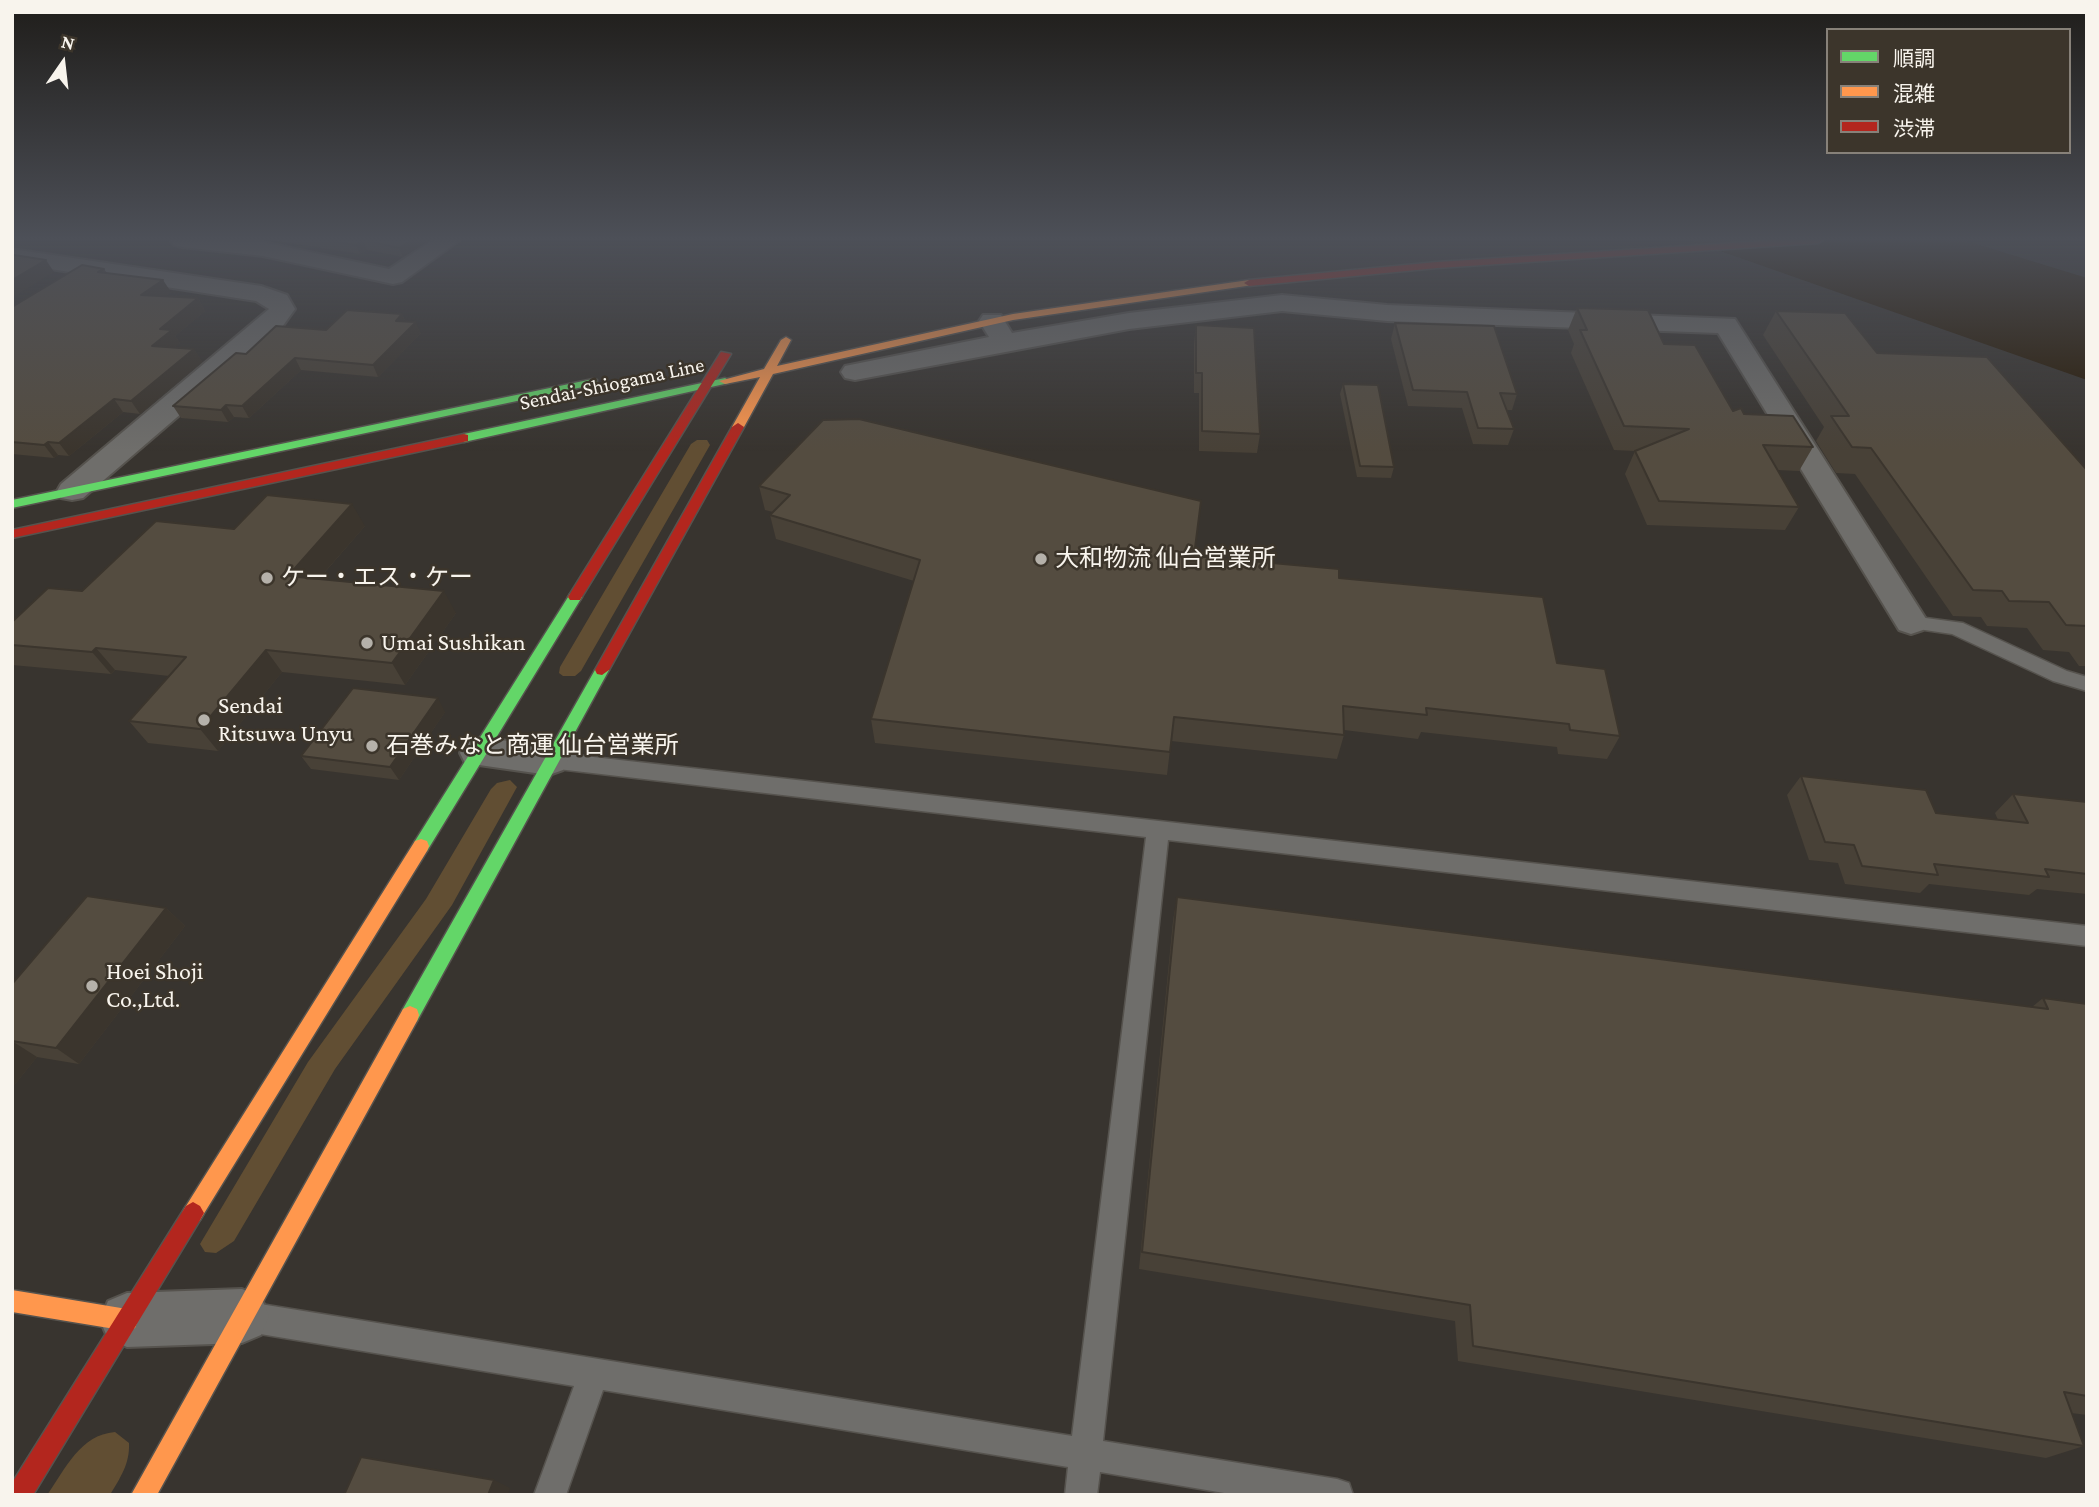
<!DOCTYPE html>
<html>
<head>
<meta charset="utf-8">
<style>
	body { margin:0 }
	#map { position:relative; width:2099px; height:1507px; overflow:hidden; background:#38342f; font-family:"Crimson Pro","Noto Sans JP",serif }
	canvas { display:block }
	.frame { position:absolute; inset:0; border:14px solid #f8f4ed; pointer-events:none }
	.legend { position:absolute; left:1826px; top:28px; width:245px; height:126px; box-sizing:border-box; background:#3c352b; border:2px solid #878179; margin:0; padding:9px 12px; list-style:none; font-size:21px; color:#f8f4ed }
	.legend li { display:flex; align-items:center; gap:14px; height:35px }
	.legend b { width:35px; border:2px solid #878179 }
	.north { position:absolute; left:28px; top:28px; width:70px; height:70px; -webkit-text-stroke:5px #3c352b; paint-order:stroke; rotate:14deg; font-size:19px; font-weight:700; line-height:28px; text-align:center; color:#f8f4ed }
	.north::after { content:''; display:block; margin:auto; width:24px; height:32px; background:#f8f4ed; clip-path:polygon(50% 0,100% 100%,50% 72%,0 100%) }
</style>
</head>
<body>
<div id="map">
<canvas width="2099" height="1507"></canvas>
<div class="frame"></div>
<ul class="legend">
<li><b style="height:9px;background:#63d668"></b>順調</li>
<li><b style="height:9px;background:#ff974d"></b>混雑</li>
<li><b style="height:9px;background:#b3261e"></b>渋滞</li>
</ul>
<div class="north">N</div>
</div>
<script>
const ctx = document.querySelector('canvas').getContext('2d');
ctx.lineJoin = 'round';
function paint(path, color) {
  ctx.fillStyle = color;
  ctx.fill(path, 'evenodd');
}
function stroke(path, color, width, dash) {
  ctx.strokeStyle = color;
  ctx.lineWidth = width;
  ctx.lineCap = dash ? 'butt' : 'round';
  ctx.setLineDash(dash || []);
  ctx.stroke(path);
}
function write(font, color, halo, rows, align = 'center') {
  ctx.font = font + ' "Crimson Pro","Noto Sans JP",serif';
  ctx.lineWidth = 5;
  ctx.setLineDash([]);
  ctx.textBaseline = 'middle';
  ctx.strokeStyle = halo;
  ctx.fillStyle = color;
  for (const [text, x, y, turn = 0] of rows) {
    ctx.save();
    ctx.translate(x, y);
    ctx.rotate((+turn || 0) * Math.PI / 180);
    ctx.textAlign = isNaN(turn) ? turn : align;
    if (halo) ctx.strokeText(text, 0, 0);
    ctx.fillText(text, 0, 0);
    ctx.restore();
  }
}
const green = new Path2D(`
	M 697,440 L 707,440 L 710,445 L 581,671 L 575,676 L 563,676 L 559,673 L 560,667 L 691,444 Z
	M 510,780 L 517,787 L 452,905 L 335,1069 L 234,1241 L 216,1253 L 205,1252 L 200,1244 L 308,1062 L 426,899 L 491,789 L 497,783 Z
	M 115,1432 L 129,1443 C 130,1464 120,1478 110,1495 L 47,1495 C 66,1468 80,1435 115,1432 Z`);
const water = new Path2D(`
	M 1689,240 L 1963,240 L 2087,278 L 2087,380 Z`);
const lane = new Path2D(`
	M 1911,616 L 1963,623 L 2067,671 L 2087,677 L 2087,691 L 2053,681 L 1952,634 L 1904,627 L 1902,622 Z
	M 549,752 L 2087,926 L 2087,946 L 1168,840 L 1103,1441 L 1337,1479 L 1349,1483 L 1353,1495 L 1236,1495 L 1100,1472 L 1097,1495 L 1065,1495 L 1068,1467 L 603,1390 L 566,1495 L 534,1495 L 574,1386 L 242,1331 L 231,1327 L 227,1316 L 231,1305 L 242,1301 L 1072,1436 L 1146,837 L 549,768 L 542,766 L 538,760 L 542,754 Z`);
const street = new Path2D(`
	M 170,240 L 263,242 L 389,269 L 433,240 L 460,240 L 402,282 L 393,284 L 263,256 L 182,247 L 174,245 Z
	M 12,249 L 261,286 L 287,295 L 295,309 L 282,327 L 83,498 L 72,500 L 61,498 L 57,491 L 61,484 L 269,309 L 256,301 L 12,263 Z
	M 1282,295 L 1387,305 L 1735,319 L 1928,622 L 1923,630 L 1911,634 L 1899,630 L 1718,333 L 1387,321 L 1282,311 L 1129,329 L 855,380 L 845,378 L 841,372 L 845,366 L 855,364 L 989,337 L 979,321 L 983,315 L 1001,315 L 1012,333 L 1129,313 Z
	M 479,738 L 549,745 L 563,750 L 568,760 L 563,770 L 549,775 L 465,763 L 460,753 L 465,743 Z
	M 242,1289 L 261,1297 L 269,1316 L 261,1335 L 242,1343 L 127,1347 L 108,1339 L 100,1320 L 108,1301 L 127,1293 Z`);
const fast = new Path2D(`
	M 725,378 L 731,381 L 729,383 L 464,442 L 458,438 L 464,434 Z
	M 593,379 L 597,380 L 597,384 L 12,508 L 12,500 Z
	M 575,592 L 582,597 L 427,851 L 421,853 L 415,851 L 413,846 L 415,841 L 570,594 Z
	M 602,665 L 609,670 L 417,1021 L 410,1024 L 403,1021 L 401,1015 L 403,1009 L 595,670 Z`);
const slow = new Path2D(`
	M 1249,280 L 1253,281 L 1253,285 L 1013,320 L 773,374 L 744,427 L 738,431 L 732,427 L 760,377 L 725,384 L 719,381 L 764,369 L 781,340 L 786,337 L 791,340 L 777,366 L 1013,314 Z
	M 421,839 L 427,841 L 429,846 L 427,851 L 200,1220 L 193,1224 L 186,1220 L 182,1213 L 186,1206 L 415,841 Z
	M 410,1006 L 417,1009 L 419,1015 L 417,1021 L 157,1495 L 131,1495 L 403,1009 Z
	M 12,1290 L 127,1309 L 135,1312 L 138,1320 L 135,1328 L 127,1331 L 12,1312 Z`);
const jam = new Path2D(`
	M 1780,240 L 1823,240 L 1818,243 L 1437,268 L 1249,286 L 1244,283 L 1249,280 L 1437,262 Z
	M 721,352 L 731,354 L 580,600 L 570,600 L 568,597 Z
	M 738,423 L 744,427 L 609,670 L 602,675 L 597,674 L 595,670 L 732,427 Z
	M 464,434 L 468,435 L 468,441 L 12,538 L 12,530 Z
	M 193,1202 L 200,1206 L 204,1213 L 200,1220 L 33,1495 L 12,1495 L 12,1483 L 186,1206 Z`);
const wall = new Path2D(`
	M 270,240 L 430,240 L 403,257 L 367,250 L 360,254 Z
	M 104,269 L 107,273 L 171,292 L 165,296 L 198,298 L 205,311 L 175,336 L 180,343 L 174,348 L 194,349 L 202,362 L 140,414 L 123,412 L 69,456 L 58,455 L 54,458 L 12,454 L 12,307 Z
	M 1577,308 L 1664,344 L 1733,411 L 1744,414 L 1813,447 L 1799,471 L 1777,470 L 1799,507 L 1785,530 L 1647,525 L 1625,474 L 1635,451 L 1614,450 L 1571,353 L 1574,344 L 1568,330 Z
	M 1776,311 L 1877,353 L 2087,470 L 2087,666 L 2079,666 L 2069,652 L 2043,650 L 2027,628 L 1987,626 L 1981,617 L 1953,616 L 1855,474 L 1836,473 L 1816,441 L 1824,427 L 1763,335 Z
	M 402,314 L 405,321 L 421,333 L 378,377 L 301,370 L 249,418 L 234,417 L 228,422 L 181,418 L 173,406 L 246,354 L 326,330 Z
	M 1395,323 L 1517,394 L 1512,410 L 1507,410 L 1514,429 L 1508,445 L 1473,444 L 1462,408 L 1408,406 L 1391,339 Z
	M 1196,325 L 1260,434 L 1257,453 L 1199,451 L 1199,393 L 1194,393 L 1194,344 Z
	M 1343,384 L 1394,467 L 1391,478 L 1357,477 L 1340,394 Z
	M 759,486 L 1339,578 L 1557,663 L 1620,736 L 1607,759 L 1558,754 L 1557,747 L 1421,732 L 1418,739 L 1344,730 L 1344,735 L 1337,759 L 1171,741 L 1167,775 L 875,743 L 871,719 L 914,581 L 776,539 L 770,515 L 773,512 L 765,510 Z
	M 365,526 L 319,579 L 456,613 L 405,685 L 282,672 L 218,751 L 148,743 L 129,721 L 169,676 L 115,670 L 111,674 L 12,665 L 12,622 L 82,591 L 234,529 Z
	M 445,712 L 399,780 L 311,769 L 301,756 Z
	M 1801,776 L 1936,813 L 1998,820 L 1995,813 L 2013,794 L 2087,802 L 2087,894 L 2037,889 L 2029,895 L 1929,884 L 1920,893 L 1845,884 L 1838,863 L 1809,860 L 1787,795 Z
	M 1177,897 L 2032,1007 L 2043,998 L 2087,1004 L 2087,1415 L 2071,1413 L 2084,1446 L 2046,1458 L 1458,1361 L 1455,1321 L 1139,1269 L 1173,921 Z
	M 166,908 L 185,926 L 79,1064 L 37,1057 L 12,1088 L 12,984 Z`);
const shadedWall = new Path2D(`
	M 363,240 L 367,250 L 360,254 L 356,245 Z
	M 411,240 L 430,240 L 403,257 L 399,248 Z
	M 46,260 L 54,272 L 12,298 L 12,280 Z
	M 163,280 L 171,292 L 149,307 L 141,295 Z
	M 198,298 L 205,311 L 175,336 L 180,343 L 161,359 L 152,346 L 160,329 Z
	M 402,314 L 407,326 L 396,321 Z
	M 416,322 L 421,333 L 378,377 L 373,365 Z
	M 194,349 L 202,362 L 140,414 L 131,401 Z
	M 295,358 L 301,370 L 249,418 L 242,406 Z
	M 114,399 L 123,412 L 69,456 L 59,443 Z
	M 226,405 L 234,417 L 228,422 L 221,410 Z
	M 48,442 L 58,455 L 54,458 L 44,445 Z
	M 352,504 L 365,526 L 302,598 L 288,576 Z
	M 444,591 L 456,613 L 405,685 L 392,663 Z
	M 96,648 L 115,670 L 111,674 L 92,652 Z
	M 266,650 L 282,672 L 218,751 L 200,729 Z
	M 438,698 L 445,712 L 399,780 L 390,767 Z
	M 166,908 L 185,926 L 79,1064 L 56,1048 Z
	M 12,1041 L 37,1057 L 12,1088 Z
	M 494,1480 L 510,1488 L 508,1495 L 488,1495 Z`);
const building = new Path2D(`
	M 325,240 L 411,240 L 399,248 L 363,240 L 356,245 Z
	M 14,255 L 46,260 L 12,280 L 12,256 Z
	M 82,265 L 104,269 L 98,272 L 163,280 L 141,295 L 198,298 L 160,329 L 172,330 L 152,346 L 194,349 L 131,401 L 114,399 L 59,443 L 48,442 L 44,445 L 12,442 L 12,307 Z
	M 1577,308 L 1648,310 L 1664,344 L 1695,345 L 1733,411 L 1741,408 L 1744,414 L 1793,416 L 1813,447 L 1763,445 L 1799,507 L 1659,501 L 1635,451 L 1689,429 L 1624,426 L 1580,330 L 1587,330 Z
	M 347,310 L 402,314 L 396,321 L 416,322 L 373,365 L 295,358 L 242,406 L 226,405 L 221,410 L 173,406 L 236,353 L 246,354 L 276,326 L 326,330 Z
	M 1776,311 L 1845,313 L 1877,353 L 1987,357 L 2087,470 L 2087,626 L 2066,625 L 2049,602 L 2009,601 L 2002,591 L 1973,590 L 1871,448 L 1852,447 L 1831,416 L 1849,416 Z
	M 1395,323 L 1494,326 L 1517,394 L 1500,393 L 1514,429 L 1478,428 L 1467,392 L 1413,390 Z
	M 1196,325 L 1254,328 L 1260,434 L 1202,431 L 1202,373 L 1196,373 Z
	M 1343,384 L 1378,385 L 1394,467 L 1360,466 Z
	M 859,419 L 1201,501 L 1194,556 L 1339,569 L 1339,578 L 1543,597 L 1557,663 L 1605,669 L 1620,736 L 1570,730 L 1569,724 L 1426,708 L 1427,715 L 1343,706 L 1344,735 L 1174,717 L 1170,752 L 871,719 L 920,560 L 770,515 L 790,495 L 759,486 L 823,420 Z
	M 267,495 L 352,504 L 288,576 L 444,591 L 392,663 L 266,650 L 200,729 L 129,721 L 186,657 L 96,648 L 92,652 L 12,645 L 12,622 L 48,588 L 82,591 L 156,521 L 234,529 Z
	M 353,688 L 438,698 L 390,767 L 301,756 Z
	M 1801,776 L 1926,790 L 1936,813 L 2028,823 L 2013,794 L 2087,802 L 2087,874 L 2045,869 L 2049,877 L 1934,864 L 1938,875 L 1862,866 L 1854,845 L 1825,842 Z
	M 87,896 L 166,908 L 56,1048 L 12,1041 L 12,984 Z
	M 1177,897 L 2048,1009 L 2043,998 L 2087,1004 L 2087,1396 L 2064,1392 L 2084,1446 L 1473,1346 L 1470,1305 L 1142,1252 Z
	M 361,1457 L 494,1480 L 488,1495 L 344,1495 Z`);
const markers = [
	[1041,559,7,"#b5b1aa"],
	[267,578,7,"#b5b1aa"],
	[367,643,7,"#b5b1aa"],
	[204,720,7,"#b5b1aa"],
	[372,746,7,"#b5b1aa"],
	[92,986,7,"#b5b1aa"]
];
const farStreetnames = [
	["Sendai-Shiogama Line",612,384,-12]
];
const poiNames = [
	["大和物流 仙台営業所",1055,559],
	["ケー・エス・ケー",281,578],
	["Umai Sushikan",381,643],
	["Sendai",218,706],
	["Ritsuwa Unyu",218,734],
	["石巻みなと商運 仙台営業所",386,746],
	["Hoei Shoji",106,972],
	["Co.,Ltd.",106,1000]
];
paint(green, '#614e33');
paint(water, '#281904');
stroke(lane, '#56534e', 3);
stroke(street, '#56534e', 4);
stroke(fast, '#56534e', 3);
stroke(slow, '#56534e', 3);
stroke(jam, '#56534e', 3);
paint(lane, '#6f6e6b');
paint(street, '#6f6e6b');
paint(fast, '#63d668');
paint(slow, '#ff974d');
paint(jam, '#b3261e');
paint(wall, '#484137');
paint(shadedWall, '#3b352d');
paint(building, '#544c40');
stroke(building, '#3b352d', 2);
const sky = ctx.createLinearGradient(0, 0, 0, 451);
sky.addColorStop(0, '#1f1d1a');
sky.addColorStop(0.53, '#4d5058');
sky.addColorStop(1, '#4d505800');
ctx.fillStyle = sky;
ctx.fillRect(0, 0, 2099, 451);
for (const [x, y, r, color] of markers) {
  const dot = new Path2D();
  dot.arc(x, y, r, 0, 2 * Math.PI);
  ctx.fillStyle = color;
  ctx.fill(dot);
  stroke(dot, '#3c352b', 2.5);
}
write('21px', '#f8f4ed', '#3c352b', farStreetnames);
write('24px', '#f8f4ed', '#3c352b', poiNames, 'left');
</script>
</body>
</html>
